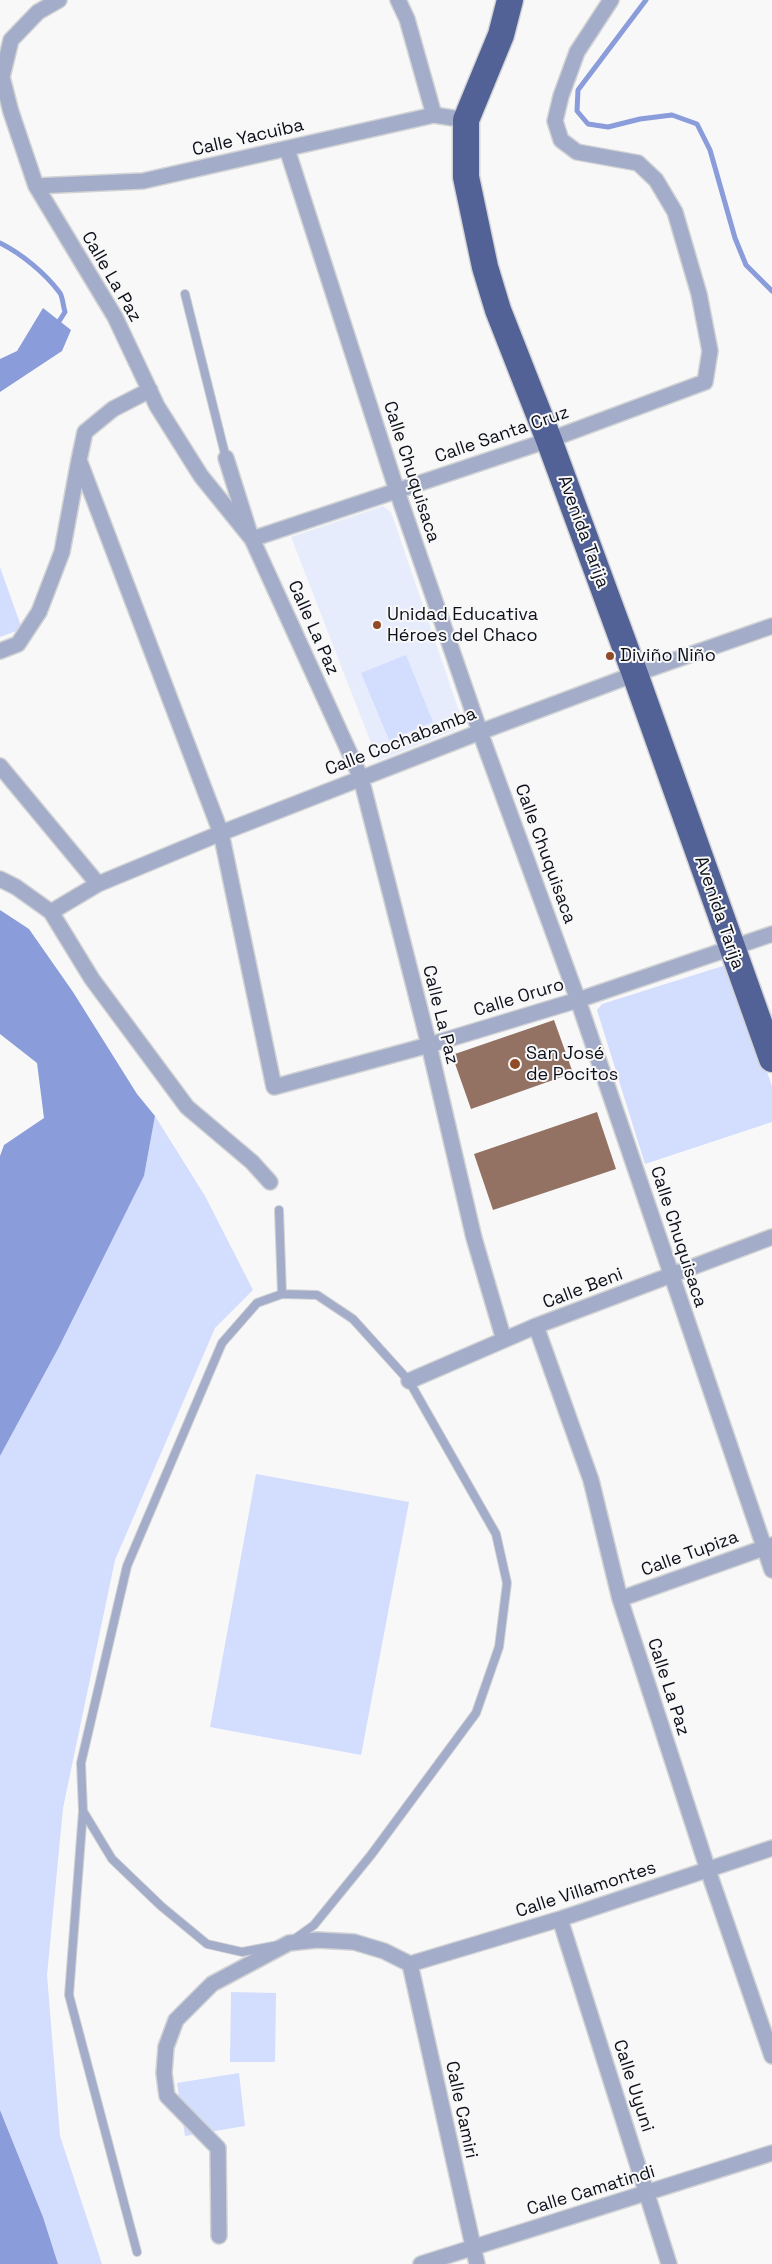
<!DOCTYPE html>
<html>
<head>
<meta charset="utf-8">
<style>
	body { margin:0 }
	canvas { display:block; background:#f8f8f8 }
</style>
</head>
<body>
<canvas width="772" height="2264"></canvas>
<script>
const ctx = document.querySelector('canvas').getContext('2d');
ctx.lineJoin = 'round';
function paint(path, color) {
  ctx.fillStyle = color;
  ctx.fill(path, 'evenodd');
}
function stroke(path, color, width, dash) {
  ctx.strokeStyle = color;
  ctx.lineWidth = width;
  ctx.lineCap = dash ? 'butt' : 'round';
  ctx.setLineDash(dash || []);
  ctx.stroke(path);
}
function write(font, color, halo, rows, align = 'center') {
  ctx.font = font + ' "Space Grotesk",sans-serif';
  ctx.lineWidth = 4;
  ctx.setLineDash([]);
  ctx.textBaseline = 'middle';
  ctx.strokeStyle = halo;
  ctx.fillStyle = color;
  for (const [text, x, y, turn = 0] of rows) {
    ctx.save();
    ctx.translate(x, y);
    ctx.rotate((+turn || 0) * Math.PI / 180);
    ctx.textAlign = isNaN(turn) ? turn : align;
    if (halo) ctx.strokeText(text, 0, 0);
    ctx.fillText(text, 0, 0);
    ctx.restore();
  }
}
const built = new Path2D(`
	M 383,506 L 391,512 L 460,714 L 455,730 L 378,761 L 291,537 Z`);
const green = new Path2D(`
	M 0,567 L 22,629 L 0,637 Z
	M 406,655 L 433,722 L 389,740 L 361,673 Z
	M 726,965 L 730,970 L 772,1086 L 772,1122 L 645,1164 L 597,1010 L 602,1004 Z
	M 155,1116 L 205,1196 L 253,1290 L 215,1328 L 115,1560 L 63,1808 L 47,1975 L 60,2136 L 102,2264 L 58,2264 L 43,2217 L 0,2110 L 0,1456 L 59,1347 L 144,1176 Z
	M 256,1474 L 409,1502 L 361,1755 L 210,1727 Z
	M 231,1992 L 276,1993 L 275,2062 L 230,2062 Z
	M 239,2073 L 245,2126 L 185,2136 L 177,2083 Z`);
const water = new Path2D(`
	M 43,308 L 71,330 L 62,351 L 0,392 L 0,359 L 17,351 Z
	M 0,910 L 29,929 L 73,992 L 137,1094 L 155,1116 L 144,1176 L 59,1347 L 0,1456 L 0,1156 L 4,1145 L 44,1118 L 37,1063 L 0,1034 Z
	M 0,2110 L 43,2217 L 58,2264 L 0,2264 Z`);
const stream = new Path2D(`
	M 646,0 L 578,90 L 577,111 L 588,124 L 608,127 L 640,119 L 672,115 L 697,124 L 710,150 L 735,238 L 746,265 L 772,291
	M 0,243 C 22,254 45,273 60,293 C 63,298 63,306 65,312 L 56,326`);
const building = new Path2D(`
	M 554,1020 L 573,1073 L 471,1109 L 452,1055 Z
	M 597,1112 L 616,1169 L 493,1210 L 474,1154 Z`);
const service = new Path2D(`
	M 185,294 L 226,458
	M 279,1210 L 282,1294
	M 282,1294 L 317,1295 L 353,1319 L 409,1381 L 496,1534 L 507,1583 L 499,1647 L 476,1713 L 371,1855 L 314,1925 L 289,1943 L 242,1952 L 207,1944 L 161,1906 L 112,1859 L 83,1811 L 81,1763 L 127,1566 L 222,1343 L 257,1303 Z
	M 83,1811 L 69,1995 L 137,2252`);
const minor = new Path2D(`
	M 59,0 L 38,12 L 11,40 L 2,77 L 11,112 L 36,186 L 115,317 L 157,406 L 201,476 L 252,539 L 361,778 L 429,1045 L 474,1238 L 504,1340
	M 398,0 L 407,19 L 434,115
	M 287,149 L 397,491 L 480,732 L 578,1000 L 772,1570
	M 36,186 L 143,181 L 434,115 L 466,120
	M 150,390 L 113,409 L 85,432 L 79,460 L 221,833 L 274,1087 L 429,1045 L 578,1000 L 772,934
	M 226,458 L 249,531
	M 252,539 L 549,440 L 705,382 L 710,351 L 699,294 L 675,212 L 656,180 L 638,163 L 577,152 L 561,140 L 555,121 L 561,96 L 577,52 L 611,0
	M 0,651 L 18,644 L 39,612 L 62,552 L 79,460
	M 0,766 L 98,884
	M 0,879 L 16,887 L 51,912 L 92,979 L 187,1107 L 252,1162 L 270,1182
	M 51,912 L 98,884 L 221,833 L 480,732 L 635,674 L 772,626
	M 536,1326 L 591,1480 L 620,1599 L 708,1870 L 772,2056
	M 409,1381 L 536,1326 L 772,1237
	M 620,1599 L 772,1545
	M 560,1919 L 669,2264
	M 410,1964 L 560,1919 L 772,1848
	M 410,1964 L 477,2264
	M 219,2236 L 218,2148 L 167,2096 L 164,2073 L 166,2047 L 176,2020 L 212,1984 L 289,1943 L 317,1940 L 354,1942 L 384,1951 L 410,1964
	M 421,2264 L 772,2153`);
const trunk = new Path2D(`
	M 510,0 L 501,35 L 466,120 L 466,177 L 485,267 L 498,310 L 549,440 L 635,674 L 772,1059`);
const markers = [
	[377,625,5,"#924b27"],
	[610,656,5,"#924b27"],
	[515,1064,6,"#924b27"]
];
const streetNames = [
	["Calle Yacuiba",248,138,-13],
	["Calle La Paz",111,277,60],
	["Calle Santa Cruz",502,435,-19],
	["Calle Chuquisaca",411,472,72],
	["Avenida Tarija",583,532,70],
	["Calle La Paz",313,628,66],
	["Calle Cochabamba",401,742,-21],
	["Calle Chuquisaca",545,854,70],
	["Avenida Tarija",719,913,71],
	["Calle Oruro",519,998,-17],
	["Calle La Paz",440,1015,76],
	["Calle Chuquisaca",678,1237,72],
	["Calle Beni",583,1289,-21],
	["Calle Tupiza",690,1554,-20],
	["Calle La Paz",668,1687,72],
	["Calle Villamontes",586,1890,-18],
	["Calle Uyuni",633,2086,72],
	["Calle Camiri",461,2110,78],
	["Calle Camatindi",591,2191,-17]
];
const poiNames = [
	["Unidad Educativa",387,615],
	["Héroes del Chaco",387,636],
	["Diviño Niño",620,656],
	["San José",526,1054],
	["de Pocitos",526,1075]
];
paint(built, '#e7ecfd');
paint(green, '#d3ddfe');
paint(water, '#8a9cda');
stroke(stream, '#8a9cda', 5);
paint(building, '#937263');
stroke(service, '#d2d3d5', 10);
stroke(minor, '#d2d3d5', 18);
stroke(trunk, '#d2d3d5', 29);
stroke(service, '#a3adc9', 8);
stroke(minor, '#a3adc9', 15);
stroke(trunk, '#526196', 26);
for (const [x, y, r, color] of markers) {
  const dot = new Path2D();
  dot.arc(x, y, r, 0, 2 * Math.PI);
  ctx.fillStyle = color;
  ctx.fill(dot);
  stroke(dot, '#f8f8f8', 2);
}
write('18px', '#0d101b', '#f8f8f8', streetNames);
write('18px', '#0d101b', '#f8f8f8', poiNames, 'left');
</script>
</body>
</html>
